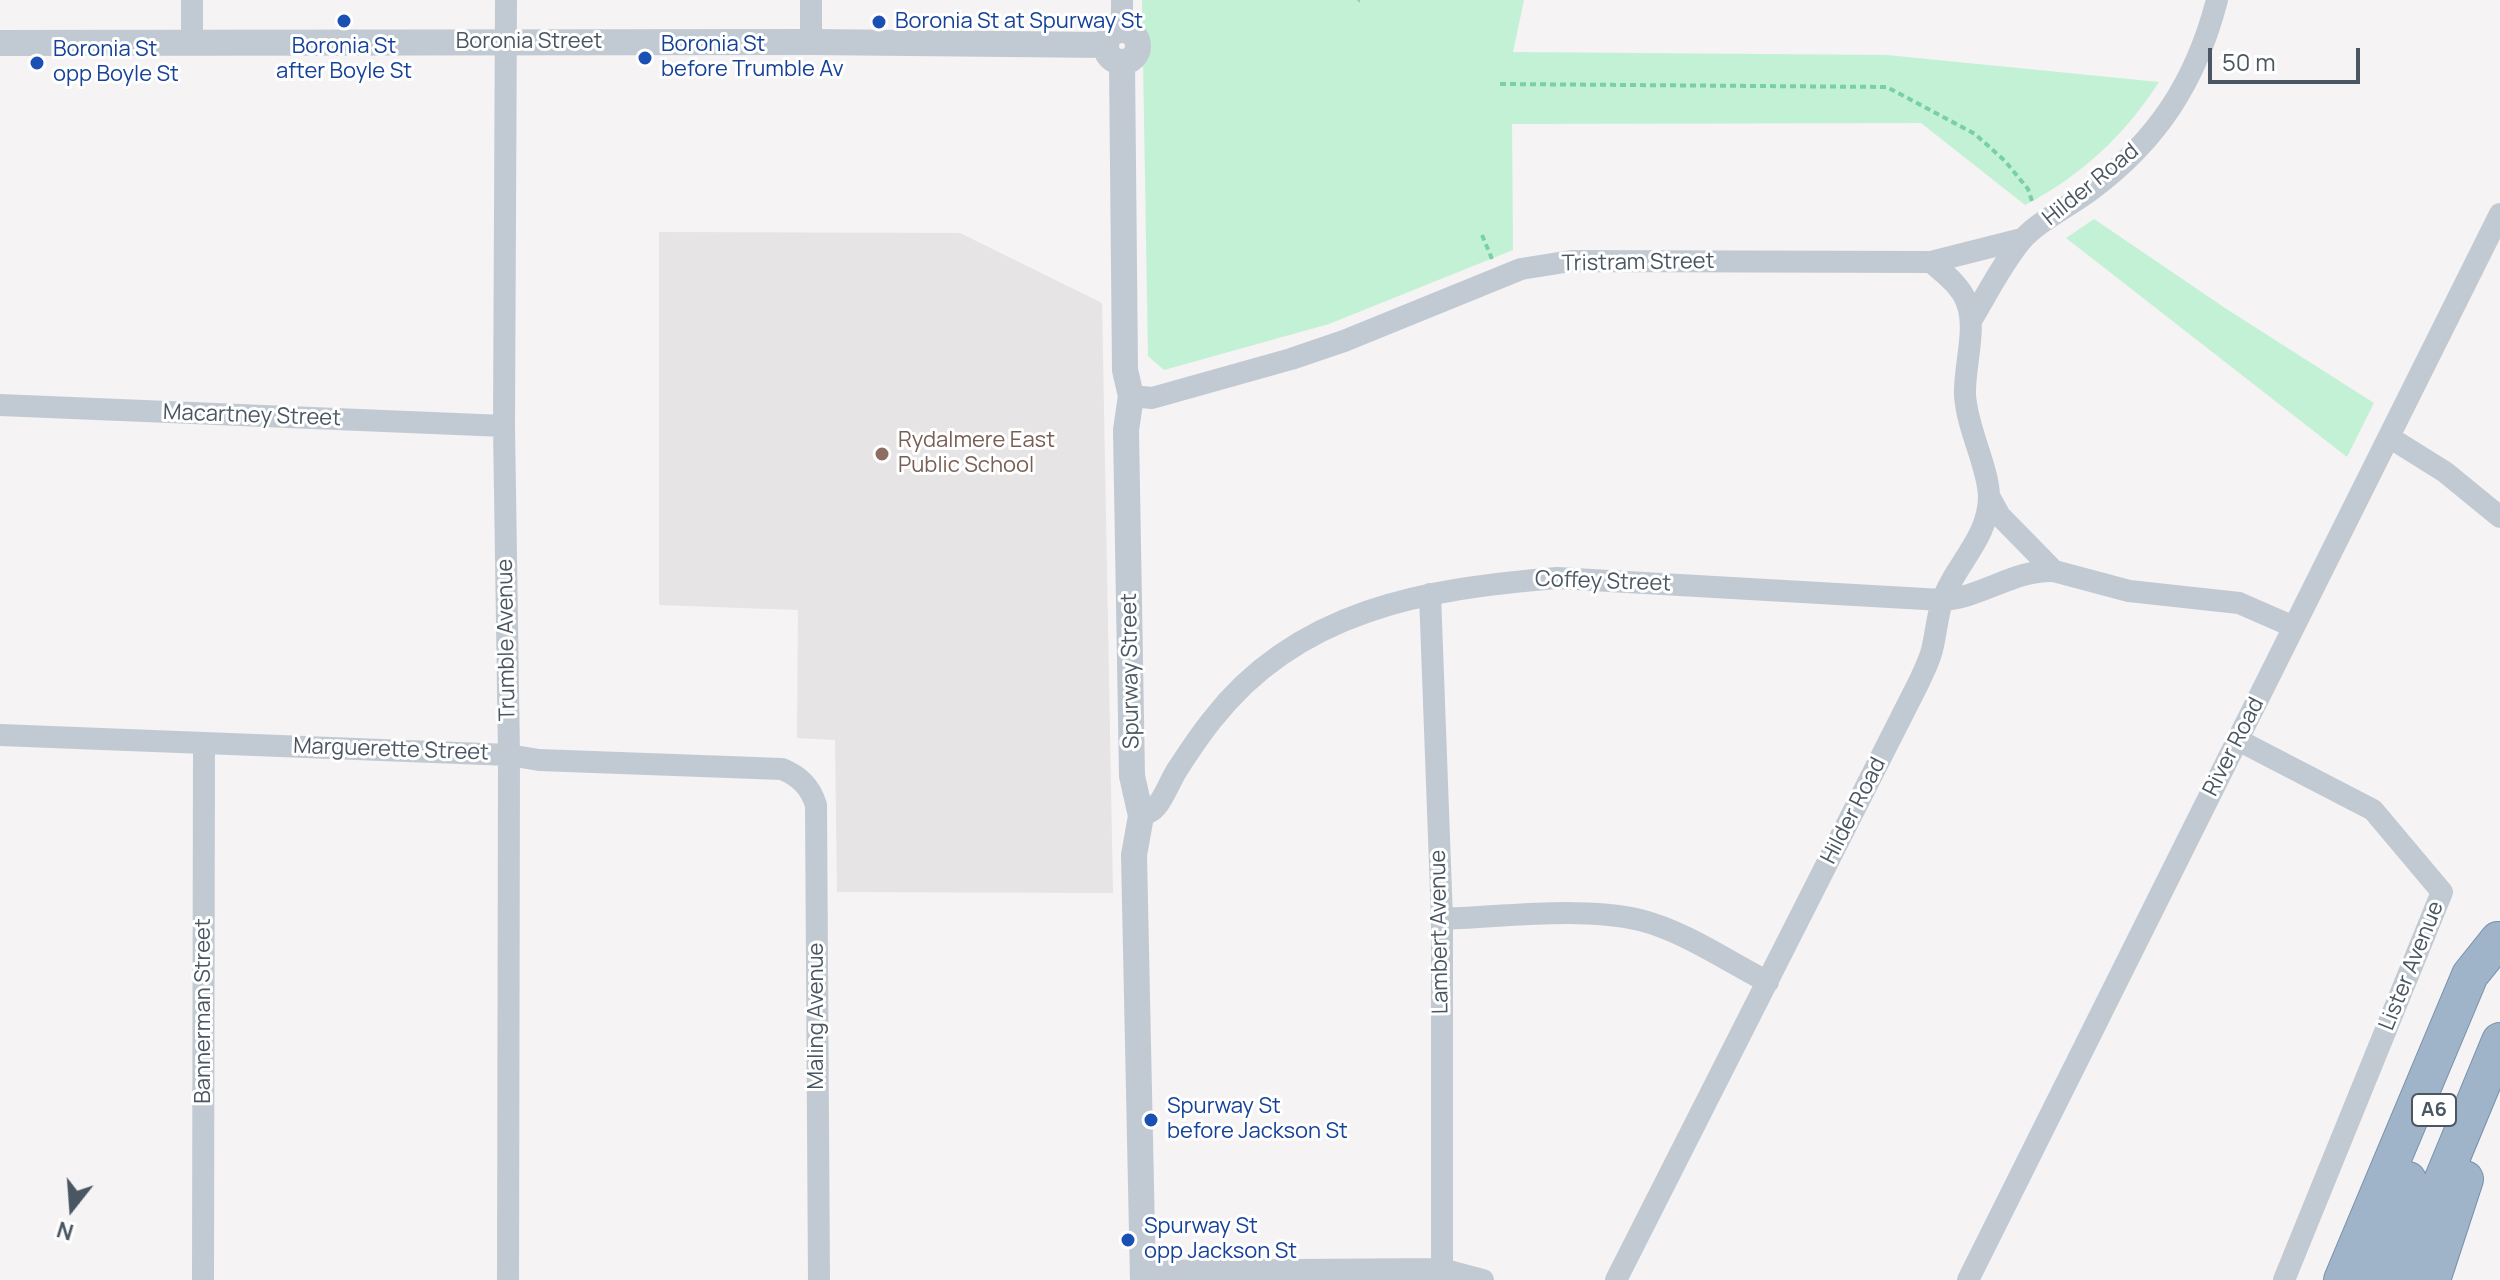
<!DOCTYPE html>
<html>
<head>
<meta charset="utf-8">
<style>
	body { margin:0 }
	#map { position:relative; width:2500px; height:1280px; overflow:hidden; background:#f5f3f3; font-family:Manrope,sans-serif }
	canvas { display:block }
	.north { position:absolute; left:32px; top:1168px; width:80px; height:80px; -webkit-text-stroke:6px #fff; paint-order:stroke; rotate:197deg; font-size:22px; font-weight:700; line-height:32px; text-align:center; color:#4a5661 }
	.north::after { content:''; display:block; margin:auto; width:28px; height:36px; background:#4a5661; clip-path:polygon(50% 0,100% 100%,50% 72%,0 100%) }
	.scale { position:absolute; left:2208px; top:48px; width:152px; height:36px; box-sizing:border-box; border:4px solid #4a5661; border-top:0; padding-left:10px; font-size:24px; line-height:28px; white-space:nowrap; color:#4a5661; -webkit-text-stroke:6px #fff; paint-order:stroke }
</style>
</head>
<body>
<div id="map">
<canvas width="2500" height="1280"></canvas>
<div class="north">N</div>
<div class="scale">50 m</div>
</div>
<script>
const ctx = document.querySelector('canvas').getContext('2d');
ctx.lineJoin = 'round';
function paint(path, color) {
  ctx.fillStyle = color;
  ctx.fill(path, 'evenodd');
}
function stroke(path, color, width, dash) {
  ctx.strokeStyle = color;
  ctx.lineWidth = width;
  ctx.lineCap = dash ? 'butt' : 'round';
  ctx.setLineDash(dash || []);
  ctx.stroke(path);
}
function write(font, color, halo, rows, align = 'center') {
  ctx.font = font + ' Manrope,sans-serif';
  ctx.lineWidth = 6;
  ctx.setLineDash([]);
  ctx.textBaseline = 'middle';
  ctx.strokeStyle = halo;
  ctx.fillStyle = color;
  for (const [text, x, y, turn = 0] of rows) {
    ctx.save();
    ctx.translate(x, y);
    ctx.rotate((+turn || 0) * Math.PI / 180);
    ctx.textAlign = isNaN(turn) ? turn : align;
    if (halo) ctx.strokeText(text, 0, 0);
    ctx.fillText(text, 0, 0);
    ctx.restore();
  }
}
const education = new Path2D(`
	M 659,232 L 960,233 L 1102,303 L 1113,893 L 837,892 L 835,740 L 797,738 L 798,610 L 659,605 Z`);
const green = new Path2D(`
	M 1142,0 L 1524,0 L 1513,52 L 1887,55 L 2159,82 C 2125,135 2081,176 2025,205 L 1921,123 L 1512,124 L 1513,250 L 1329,324 L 1164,370 L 1148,356 Z
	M 2094,219 L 2228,310 L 2374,403 L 2347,457 L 2066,238 Z`);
const path = new Path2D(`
	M 1358,1 L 1359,0
	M 1500,84 L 1887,87 L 1975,134 L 2005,161 L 2028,189 L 2033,204
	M 1482,235 L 1492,259`);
const minor = new Path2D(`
	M 506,0 L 504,426 L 509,755 L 508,1280
	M 811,0 L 811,42
	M 1122,0 L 1122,30
	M 192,43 L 192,0
	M 1972,319 C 1987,294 2002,264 2021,241 C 2037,222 2070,206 2091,190 C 2158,140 2196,81 2217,0
	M 1131,396 L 1152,398 L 1291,359 L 1344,341 L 1521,269 L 1571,261 L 1931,262 L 2022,239
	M 0,405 L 504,426
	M 2389,437 L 2445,472 L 2500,517
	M 1989,496 L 2000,516 L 2054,571 L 2129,591 L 2239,603 L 2294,627
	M 1430,594 L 1442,919 L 1442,1269
	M 0,735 L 509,755 L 539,760 L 782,769 C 799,776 810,786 816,805 L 819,1280
	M 2238,740 L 2373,810 L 2442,892 L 2284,1280
	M 1141,816 C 1147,814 1152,812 1156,807 C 1165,796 1170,781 1177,770 C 1188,753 1200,735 1212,720 C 1298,609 1426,589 1557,578 L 1942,600 C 1981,598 2015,569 2054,571
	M 1442,919 C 1503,917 1580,906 1640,920 C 1684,931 1727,961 1768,982
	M 1142,1271 L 1442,1269 L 1483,1280
	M 203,1280 L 204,743
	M 1616,1280 L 1918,684 C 1923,673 1929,662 1932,650 C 1936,634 1937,617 1942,602 C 1954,565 1989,539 1989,496 C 1988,466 1967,429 1965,395 C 1964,366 1977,329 1967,303 C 1961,286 1945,274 1931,262
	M 1968,1280 L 2500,214`);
const tertiary = new Path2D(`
	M1106 46a16 16 0 1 1 32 0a16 16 0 1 1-32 0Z
	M 0,43 L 811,42 L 1106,45
	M 1122,62 L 1125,370 L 1131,396 L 1126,430 L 1132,776 L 1141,816 L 1134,855 L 1143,1280`);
const trunk = new Path2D(`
	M 2342,1280 L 2470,975 L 2498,940
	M 2373,1280 L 2408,1180
	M 2401,1280 L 2500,1041
	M 2432,1280 L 2465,1179`);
const markers = [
	[344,21,8,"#1a4fb4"],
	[879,22,8,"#1a4fb4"],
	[645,58,8,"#1a4fb4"],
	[37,63,8,"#1a4fb4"],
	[882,454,8,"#8d6e63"],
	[1151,1120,8,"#1a4fb4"],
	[1128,1240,8,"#1a4fb4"]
];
const shields = [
	[2434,1110,44]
];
const shieldNames = [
	["A6",2434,1110]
];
const transitNames = [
	["Boronia St at Spurway St",895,22],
	["Boronia St",661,45],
	["before Trumble Av",661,70],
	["Boronia St",344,47,"center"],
	["after Boyle St",344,72,"center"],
	["Boronia St",53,50],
	["opp Boyle St",53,75],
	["Spurway St",1167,1107],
	["before Jackson St",1167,1132],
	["Spurway St",1144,1227],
	["opp Jackson St",1144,1252]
];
const streetNames = [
	["Boronia Street",529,42],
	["Hilder Road",2091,185,-39],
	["Tristram Street",1638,263,-1],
	["Macartney Street",252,416,2],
	["Coffey Street",1603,582,2],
	["Trumble Avenue",507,640,-91],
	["Spurway Street",1131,671,-91],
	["River Road",2234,747,-63],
	["Marguerette Street",391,750,2],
	["Hilder Road",1854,811,-63],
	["Lambert Avenue",1440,932,-91],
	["Lister Avenue",2412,966,-68],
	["Bannerman Street",204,1011,-90],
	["Maling Avenue",817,1016,-90]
];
const educationNames = [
	["Rydalmere East",898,441],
	["Public School",898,466]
];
paint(education, '#e6e4e5');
paint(green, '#c3f1d5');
stroke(trunk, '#7690ad', 38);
stroke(path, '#7ad0a6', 4, [6, 4]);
stroke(minor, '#c1cad2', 22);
stroke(tertiary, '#c1cad2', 26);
stroke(trunk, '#9fb4c9', 36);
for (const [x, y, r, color] of markers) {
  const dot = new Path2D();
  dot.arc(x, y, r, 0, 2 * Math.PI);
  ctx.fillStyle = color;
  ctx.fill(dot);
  stroke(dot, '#fff', 3);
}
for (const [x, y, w] of shields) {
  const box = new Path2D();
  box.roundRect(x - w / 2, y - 16, w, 32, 6);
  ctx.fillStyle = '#fff';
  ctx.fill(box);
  stroke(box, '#4a5661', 2);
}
write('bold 20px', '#4a5661', null, shieldNames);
write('22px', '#164399', '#fff', transitNames, 'left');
write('22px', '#4a5661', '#fff', streetNames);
write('22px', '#785e54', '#fff', educationNames, 'left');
</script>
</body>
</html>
